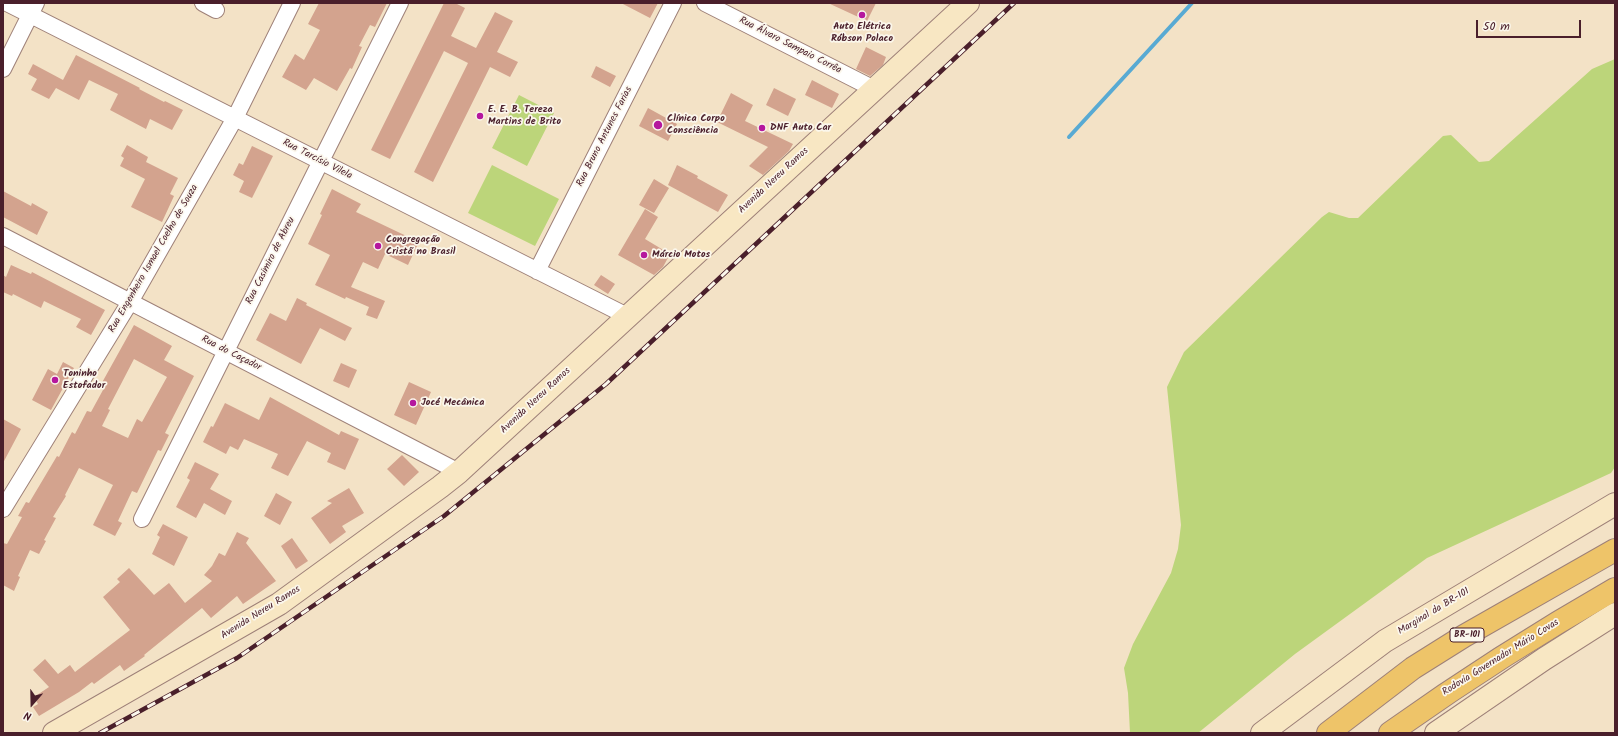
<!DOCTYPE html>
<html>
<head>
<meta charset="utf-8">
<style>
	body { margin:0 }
	#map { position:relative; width:1618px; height:736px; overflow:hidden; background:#f3e2c6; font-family:Kalam,sans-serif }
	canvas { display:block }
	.frame { position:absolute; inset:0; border:4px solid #4a1f2b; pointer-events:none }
	.north { position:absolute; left:12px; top:684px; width:40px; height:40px; -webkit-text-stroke:3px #fbf7ec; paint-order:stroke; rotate:200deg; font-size:11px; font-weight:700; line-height:16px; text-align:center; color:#4a1f2b }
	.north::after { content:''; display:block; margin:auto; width:14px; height:18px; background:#4a1f2b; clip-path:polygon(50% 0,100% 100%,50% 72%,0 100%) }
	.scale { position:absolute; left:1476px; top:20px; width:105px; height:18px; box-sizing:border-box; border:2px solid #4a1f2b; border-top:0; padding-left:5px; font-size:12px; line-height:14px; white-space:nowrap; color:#4a1f2b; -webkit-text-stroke:3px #fbf7ec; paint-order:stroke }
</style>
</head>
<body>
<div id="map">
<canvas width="1618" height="736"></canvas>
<div class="frame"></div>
<div class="north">N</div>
<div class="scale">50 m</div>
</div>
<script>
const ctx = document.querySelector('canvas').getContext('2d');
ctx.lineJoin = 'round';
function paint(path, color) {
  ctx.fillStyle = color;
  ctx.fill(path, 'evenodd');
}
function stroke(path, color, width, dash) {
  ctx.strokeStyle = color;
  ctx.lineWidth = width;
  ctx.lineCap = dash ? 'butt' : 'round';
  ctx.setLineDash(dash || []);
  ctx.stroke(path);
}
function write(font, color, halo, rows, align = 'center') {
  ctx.font = font + ' Kalam,sans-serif';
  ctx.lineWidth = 3.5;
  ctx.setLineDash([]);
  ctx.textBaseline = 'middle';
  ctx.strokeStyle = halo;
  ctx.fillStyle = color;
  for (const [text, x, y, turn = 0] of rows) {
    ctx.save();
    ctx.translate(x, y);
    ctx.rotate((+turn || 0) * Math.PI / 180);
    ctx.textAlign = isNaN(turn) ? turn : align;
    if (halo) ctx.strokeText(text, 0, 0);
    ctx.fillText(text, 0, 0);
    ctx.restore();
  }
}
const green = new Path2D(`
	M 1615,59 L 1615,467 L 1611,473 L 1427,558 L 1295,654 L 1198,733 L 1130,733 L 1128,693 L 1124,668 L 1133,644 L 1171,573 L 1178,549 L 1181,525 L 1167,387 L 1184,352 L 1322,217 L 1329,212 L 1349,218 L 1358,218 L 1443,136 L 1451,135 L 1479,162 L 1489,161 L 1592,69 Z
	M 519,95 L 554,113 L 527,166 L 492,148 Z
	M 492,165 L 559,199 L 535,246 L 468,213 Z`);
const stream = new Path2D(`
	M 1069,137 L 1192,3`);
const building = new Path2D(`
	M 319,3 L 387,3 L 375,27 L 370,25 L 359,46 L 362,47 L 352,69 L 350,68 L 337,91 L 314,78 L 306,90 L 282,77 L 295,54 L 304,60 L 320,30 L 308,24 Z
	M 444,3 L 455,3 L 465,8 L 451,36 L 476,48 L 495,12 L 513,21 L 497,52 L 518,62 L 510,77 L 490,67 L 433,182 L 414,172 L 468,63 L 444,51 L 390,159 L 371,150 Z
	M 621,3 L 658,3 L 650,18 Z
	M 828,3 L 876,3 L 867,21 Z
	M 866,47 L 886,57 L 883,65 L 870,76 L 856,69 Z
	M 76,55 L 140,88 L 139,89 L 164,102 L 165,101 L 183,110 L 172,130 L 150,119 L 146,129 L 110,110 L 118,94 L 89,80 L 79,100 L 56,88 L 49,99 L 31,90 L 37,79 L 28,74 L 33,64 L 63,80 Z
	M 596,66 L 616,76 L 610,87 L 591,77 Z
	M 812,80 L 839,94 L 832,108 L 805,95 Z
	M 774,88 L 796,99 L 788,116 L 766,105 Z
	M 731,93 L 753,105 L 745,121 L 793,144 L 789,151 L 763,175 L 749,166 L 768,147 L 717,122 Z
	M 648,108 L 677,124 L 668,141 L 639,126 Z
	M 127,145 L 148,157 L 146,162 L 178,178 L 170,194 L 174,196 L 162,222 L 131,207 L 145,179 L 120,166 L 124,158 L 121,156 Z
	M 252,146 L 273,156 L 252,198 L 239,192 L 244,181 L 233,175 L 239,163 L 243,165 Z
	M 677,165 L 698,176 L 697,178 L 728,195 L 718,212 L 668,185 Z
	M 654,179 L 669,188 L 654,213 L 639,205 Z
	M 332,189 L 361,204 L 356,212 L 419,242 L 408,265 L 385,254 L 378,269 L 363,262 L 351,287 L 385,301 L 377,319 L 366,315 L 369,307 L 346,297 L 345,299 L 315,285 L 330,255 L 308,244 L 322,215 L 320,214 Z
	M 3,191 L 31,206 L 32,203 L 48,212 L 37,235 L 3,217 Z
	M 645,209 L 658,217 L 645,239 L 670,254 L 663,267 L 654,275 L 618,255 Z
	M 11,265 L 31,274 L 32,272 L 105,310 L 91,335 L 76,327 L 81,319 L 44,301 L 41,308 L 13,294 L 12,296 L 3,292 L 3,275 L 6,277 Z
	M 601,275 L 615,284 L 608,294 L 594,285 Z
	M 297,298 L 307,303 L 306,305 L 352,328 L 345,341 L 320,328 L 301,364 L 256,340 L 270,313 L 286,321 Z
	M 134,325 L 172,346 L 164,360 L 194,376 L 165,433 L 169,435 L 161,451 L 158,450 L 137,493 L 132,491 L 118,521 L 122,523 L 115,536 L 93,525 L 113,485 L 79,468 L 65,495 L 66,496 L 53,517 L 56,518 L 44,540 L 46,541 L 39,554 L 30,550 L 18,576 L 20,577 L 14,591 L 3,585 L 3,543 L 7,544 L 22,517 L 18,516 L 26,502 L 29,503 L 57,456 L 59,457 L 72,432 L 75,434 L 87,411 L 91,412 L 103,390 L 99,388 ZM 134,359 L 167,377 L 142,422 L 137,419 L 128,438 L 102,426 L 110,410 L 108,409 Z
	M 63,362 L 74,368 L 51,410 L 32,400 L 48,369 L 57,374 Z
	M 341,363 L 357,370 L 349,388 L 333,381 Z
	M 409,382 L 431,392 L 416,425 L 394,415 Z
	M 270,397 L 339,435 L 341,431 L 359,439 L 345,470 L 327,462 L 331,453 L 307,441 L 288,476 L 271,468 L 278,454 L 244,439 L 238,450 L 230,446 L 226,454 L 203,442 L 211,426 L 213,427 L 225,403 L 259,420 Z
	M 3,419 L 21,429 L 3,463 Z
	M 402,455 L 419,472 L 404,486 L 387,469 Z
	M 195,462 L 219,474 L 210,489 L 232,501 L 225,515 L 204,503 L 196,518 L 176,507 L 190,480 L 187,478 Z
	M 349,488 L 364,513 L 342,526 L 346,532 L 330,544 L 311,518 L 332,503 L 327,501 Z
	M 276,493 L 292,502 L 280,525 L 264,516 Z
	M 163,524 L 188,537 L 174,566 L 152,554 L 160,537 L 157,535 Z
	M 237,532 L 249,538 L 246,543 L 276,581 L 243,604 L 237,596 L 211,618 L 202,608 L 144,655 L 145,656 L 124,671 L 120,665 L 94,684 L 92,682 L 79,692 L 39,716 L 33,707 L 38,704 L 34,697 L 49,687 L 33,670 L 45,659 L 58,674 L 70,665 L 75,672 L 130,630 L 103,597 L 120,582 L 117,579 L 129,568 L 154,595 L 169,583 L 185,603 L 212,581 L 204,575 L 212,566 L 219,553 L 225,556 Z
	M 292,538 L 308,561 L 296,569 L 281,546 Z`);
const minor = new Path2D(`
	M 7,3 L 627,316
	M 203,3 L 216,10
	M 705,3 L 874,89
	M 3,69 L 36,3
	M 3,236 L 459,472
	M 537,271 L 673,3
	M 3,509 L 130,302 L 235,118 L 292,3
	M 142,519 L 400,3`);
const secondary = new Path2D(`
	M 54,733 L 279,604 L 440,487 L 459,472 L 968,3
	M 1262,733 L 1385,641 L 1615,504
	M 1436,733 L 1544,659 L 1615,614`);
const motorway = new Path2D(`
	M 1328,733 L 1413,668 L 1464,636 L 1615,550
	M 1390,733 C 1463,681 1538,633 1615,589`);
const rail = new Path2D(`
	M 100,733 L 237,658 L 444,516 L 606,384 L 1014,3`);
const markers = [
	[862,15,4,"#b5179e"],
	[480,116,4,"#b5179e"],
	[658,125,5,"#b5179e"],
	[762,128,4,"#b5179e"],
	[378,246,4,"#b5179e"],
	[644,255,4,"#b5179e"],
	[55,380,4,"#b5179e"],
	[413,403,4,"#b5179e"]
];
const shields = [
	[1467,635,34]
];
const shieldNames = [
	["BR-101",1467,635]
];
const poiNames = [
	["Auto Elétrica",862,27,"center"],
	["Róbson Polaco",862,39,"center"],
	["E. E. B. Tereza",488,110],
	["Martins de Brito",488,122],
	["Clínica Corpo",667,119],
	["Consciência",667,131],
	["DNF Auto Car",770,128],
	["Congregação",386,240],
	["Cristã no Brasil",386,252],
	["Márcio Motos",652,255],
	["Toninho",63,374],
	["Estofador",63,386],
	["Jocé Mecânica",421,403]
];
const streetNames = [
	["Rua Álvaro Sampaio Corrêa",790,46,27],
	["Rua Bruno Antunes Farias",605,137,-63],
	["Rua Tarcísio Vilela",317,160,27],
	["Avenida Nereu Ramos",774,181,-43],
	["Rua Engenheiro Ismael Coelho de Souza",154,259,-60],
	["Rua Casimiro de Abreu",271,261,-63],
	["Rua do Caçador",231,354,27],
	["Avenida Nereu Ramos",536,401,-43],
	["Marginal da BR-101",1434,612,-31],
	["Avenida Nereu Ramos",261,613,-32],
	["Rodovia Governador Mário Covas",1501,658,-32]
];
paint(green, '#bcd57a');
stroke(stream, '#58aad3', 4);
paint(building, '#d3a38e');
stroke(minor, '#9e8078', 18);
stroke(secondary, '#9e8078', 24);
stroke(motorway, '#9e8078', 24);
stroke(minor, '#fff', 16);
stroke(secondary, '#f8e7c3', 22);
stroke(motorway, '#eec469', 22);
stroke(rail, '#4a1f2b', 4.5);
stroke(rail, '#fbf7ec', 3, [9]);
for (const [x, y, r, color] of markers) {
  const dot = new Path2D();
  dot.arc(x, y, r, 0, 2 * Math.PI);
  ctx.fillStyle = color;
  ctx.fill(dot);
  stroke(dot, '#fbf7ec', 1.5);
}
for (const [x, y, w] of shields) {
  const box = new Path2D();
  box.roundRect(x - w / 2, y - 7, w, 14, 3);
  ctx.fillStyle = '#fbf7ec';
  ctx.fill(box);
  stroke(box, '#4a1f2b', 1);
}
write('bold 9px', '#4a1f2b', null, shieldNames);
write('bold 10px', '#4a1f2b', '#fbf7ec', poiNames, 'left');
write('10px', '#4a1f2b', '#fbf7ec', streetNames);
</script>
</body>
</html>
